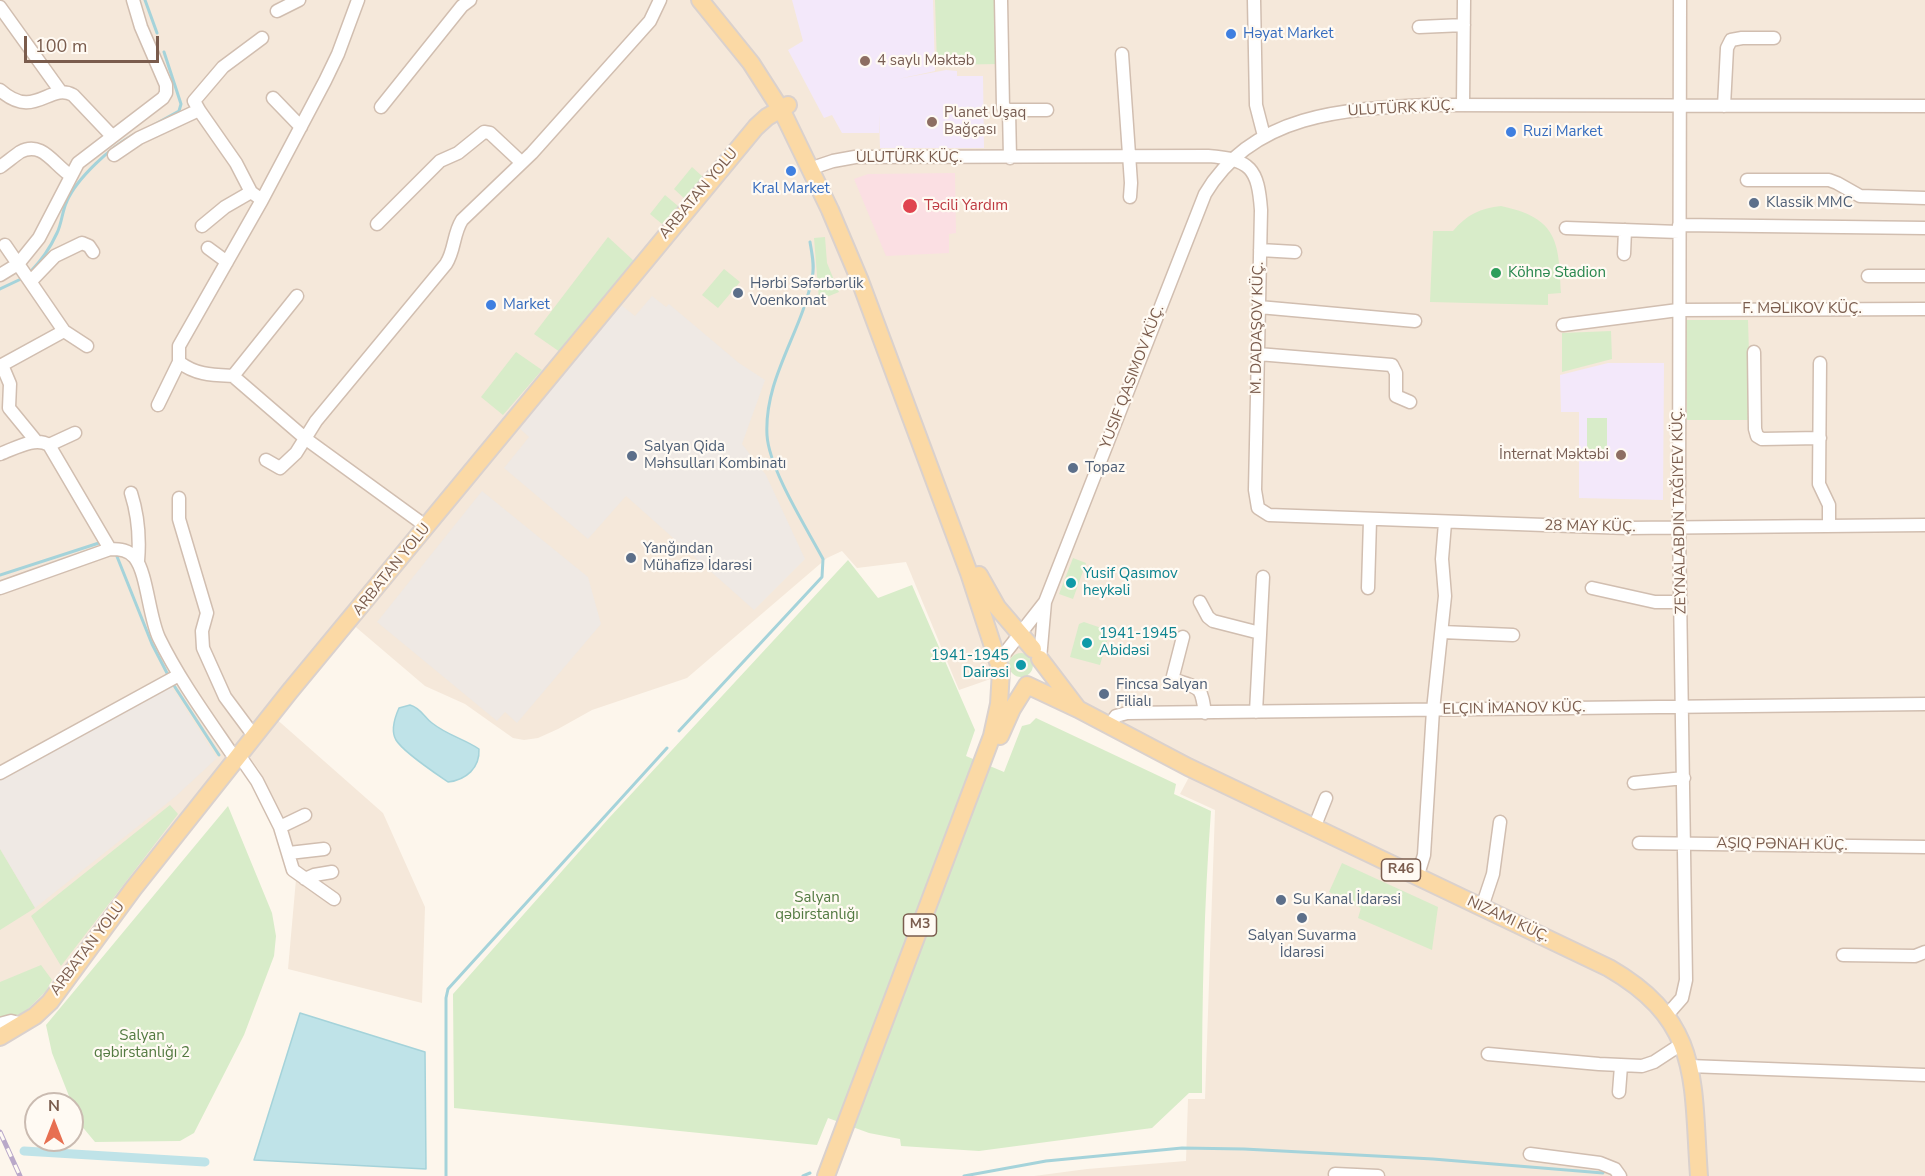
<!DOCTYPE html>
<html>
<head>
<meta charset="utf-8">
<style>
	body { margin:0 }
	#map { position:relative; width:1925px; height:1176px; overflow:hidden; background:#fdf6ec; font-family:"Nunito Sans",sans-serif }
	canvas { display:block }
	.north { position:absolute; left:24px; top:1092px; width:60px; height:60px; box-sizing:border-box; background:#fffaf3; border:2px solid #cabbb1; border-radius:50%; rotate:0deg; font-size:16px; font-weight:700; line-height:24px; text-align:center; color:#7a5c4d }
	.north::after { content:''; display:block; margin:auto; width:21px; height:27px; background:#e76f51; clip-path:polygon(50% 0,100% 100%,50% 72%,0 100%) }
	.scale { position:absolute; left:24px; top:36px; width:135px; height:27px; box-sizing:border-box; border:3px solid #7a5c4d; border-top:0; padding-left:8px; font-size:18px; line-height:21px; white-space:nowrap; color:#7a5c4d; -webkit-text-stroke:4px #fffaf3; paint-order:stroke }
</style>
</head>
<body>
<div id="map">
<canvas width="1925" height="1176"></canvas>
<div class="north">N</div>
<div class="scale">100 m</div>
</div>
<script>
const ctx = document.querySelector('canvas').getContext('2d');
ctx.lineJoin = 'round';
function paint(path, color) {
  ctx.fillStyle = color;
  ctx.fill(path, 'evenodd');
}
function stroke(path, color, width, dash) {
  ctx.strokeStyle = color;
  ctx.lineWidth = width;
  ctx.lineCap = dash ? 'butt' : 'round';
  ctx.setLineDash(dash || []);
  ctx.stroke(path);
}
function write(font, color, halo, rows, align = 'center') {
  ctx.font = font + ' "Nunito Sans",sans-serif';
  ctx.lineWidth = 4.5;
  ctx.setLineDash([]);
  ctx.textBaseline = 'middle';
  ctx.strokeStyle = halo;
  ctx.fillStyle = color;
  for (const [text, x, y, turn = 0] of rows) {
    ctx.save();
    ctx.translate(x, y);
    ctx.rotate((+turn || 0) * Math.PI / 180);
    ctx.textAlign = isNaN(turn) ? turn : align;
    if (halo) ctx.strokeText(text, 0, 0);
    ctx.fillText(text, 0, 0);
    ctx.restore();
  }
}
const residential = new Path2D(`
	M 0,0 L 1925,0 L 1925,1176 L 1034,1176 L 1087,1169 L 1186,1161 L 1188,1099 L 1205,1099 L 1215,810 L 1180,794 L 1197,762 L 1096,711 L 1072,693 L 1045,660 L 959,690 L 906,562 L 857,568 L 842,551 L 827,558 L 687,678 L 592,710 L 558,729 L 538,738 L 524,740 L 513,738 L 465,704 L 425,686 L 344,617 L 265,709 L 383,813 L 425,907 L 422,1003 L 288,969 L 297,868 L 281,814 L 259,770 L 242,747 L 36,1009 L 0,1031 Z`);
const industrial = new Path2D(`
	M 652,296 L 666,307 L 669,304 L 739,363 L 765,380 L 742,444 L 766,475 L 805,559 L 754,610 L 626,496 L 588,539 L 504,468 L 529,437 L 518,427 L 621,305 L 635,316 Z
	M 482,491 L 588,577 L 601,624 L 517,723 L 505,712 L 497,721 L 377,622 Z
	M 171,686 L 217,758 L 175,797 L 35,908 L 0,849 L 0,778 Z`);
const education = new Path2D(`
	M 792,0 L 933,0 L 935,71 L 898,79 L 946,70 L 957,71 L 957,76 L 983,76 L 984,148 L 880,148 L 879,114 L 879,133 L 842,133 L 832,115 L 824,118 L 788,50 L 803,41 Z
	M 1608,363 L 1664,363 L 1663,500 L 1579,498 L 1579,412 L 1561,412 L 1560,375 Z`);
const medical = new Path2D(`
	M 955,173 L 956,233 L 949,234 L 949,253 L 886,256 L 854,179 L 868,174 Z`);
const green = new Path2D(`
	M 935,0 L 998,0 L 999,64 L 937,65 Z
	M 692,167 L 703,177 L 685,199 L 674,189 Z
	M 665,195 L 678,206 L 662,224 L 650,214 Z
	M 1501,206 C 1558,218 1559,242 1561,293 L 1548,294 L 1548,305 L 1430,302 L 1433,231 L 1453,231 C 1466,215 1481,208 1501,206 Z
	M 608,237 L 634,261 L 560,352 L 534,334 Z
	M 825,237 L 827,263 L 839,292 L 819,300 L 814,238 Z
	M 724,269 L 740,282 L 718,308 L 702,295 Z
	M 1686,320 L 1748,320 L 1751,420 L 1687,420 Z
	M 1611,331 L 1612,359 L 1562,372 L 1562,333 Z
	M 516,352 L 542,370 L 503,415 L 481,397 Z
	M 1587,418 L 1607,418 L 1607,450 L 1587,449 Z
	M 1073,558 L 1086,563 L 1073,599 L 1059,594 Z
	M 848,560 L 878,598 L 912,585 L 975,730 L 966,756 L 1004,772 L 1022,726 L 1030,724 L 1036,718 L 1176,784 L 1174,794 L 1211,811 C 1204,905 1202,999 1202,1093 L 1189,1093 L 1152,1128 L 979,1151 L 901,1146 L 900,1139 L 869,1133 L 828,1118 L 817,1145 L 454,1108 L 453,994 L 609,818 Z
	M 1084,622 L 1110,631 L 1100,665 L 1070,657 L 1079,624 Z
	M1009 665a12 12 0 1 1 24 0a12 12 0 1 1-24 0Z
	M 170,805 L 178,814 L 61,966 L 31,916 Z
	M 228,806 L 272,913 L 276,936 L 274,956 L 244,1035 L 194,1133 L 180,1141 L 95,1142 L 80,1124 L 52,1053 L 46,1025 Z
	M 0,849 L 35,908 L 0,930 Z
	M 1342,863 L 1438,907 L 1432,950 L 1358,918 L 1361,908 L 1329,892 Z
	M 41,965 L 52,980 L 46,991 L 24,1013 L 0,1021 L 0,982 Z`);
const water = new Path2D(`
	M 410,705 C 421,708 424,717 432,723 C 447,735 464,739 479,749 C 480,768 466,780 448,782 C 435,773 403,752 396,740 C 390,730 395,717 399,708 Z
	M 300,1013 L 425,1052 L 426,1169 L 254,1160 Z`);
const stream = new Path2D(`
	M 145,0 L 157,33
	M 150,127 L 179,111 L 181,104 L 164,52
	M 31,271 C 41,261 51,246 57,233 C 62,223 62,211 67,201 C 77,178 111,147 133,135
	M 0,289 L 21,279
	M 116,554 L 152,644 L 168,675
	M 0,575 L 99,543
	M 173,684 L 219,755
	M 679,731 L 822,577 L 823,559 C 806,527 769,469 767,435 C 764,378 802,332 812,278 C 815,267 812,254 810,242
	M 446,1176 L 446,998 L 448,989 L 667,748
	M 803,1176 L 810,1173
	M 964,1176 L 1046,1161 L 1182,1148 L 1244,1149 L 1433,1159 L 1603,1173`);
const canal = new Path2D(`
	M 24,1151 L 205,1162`);
const minor = new Path2D(`
	M 1001,0 L 1003,107 L 1009,110 L 1047,110
	M 1254,0 L 1256,105 L 1264,136
	M 0,7 L 61,92
	M 277,11 L 299,0
	M 1419,27 L 1464,25
	M 1122,54 L 1131,183 L 1130,197
	M 0,90 C 35,121 49,82 73,95 L 112,136
	M 273,98 L 301,127
	M 1463,105 L 1464,0
	M 1724,106 L 1727,48 L 1731,40 L 1742,38 L 1774,38
	M 381,107 L 462,6 L 470,0
	M 199,110 L 194,101 L 223,67 L 262,38
	M 1009,110 L 1010,158
	M 114,155 L 139,138 L 199,110 L 236,163 L 251,192 L 262,200
	M 818,166 L 833,161 L 855,157 L 1208,156 C 1251,159 1258,169 1261,210 L 1255,490 L 1258,508 L 1269,515 L 1627,528 L 1925,525
	M 0,167 C 7,162 13,157 20,152 C 42,140 54,165 70,175
	M 1747,180 L 1829,180 L 1837,183 L 1860,196 L 1925,198
	M 377,224 L 440,161 L 458,153 L 484,132 L 490,133 L 521,162
	M 1679,225 L 1925,228
	M 202,226 L 225,207 L 251,192
	M 1566,228 L 1679,232
	M 5,245 L 64,331 L 2,365 L 10,384 L 9,408 L 36,441
	M 208,248 L 227,262
	M 1260,250 L 1295,252
	M 1624,254 L 1625,230
	M 0,275 L 18,264 L 39,238 L 78,163 L 163,98 L 166,93 L 166,85 L 141,27 L 133,0
	M 1868,276 L 1925,276
	M 31,281 L 55,256 L 82,243 L 89,246 L 93,252
	M 297,296 L 233,376 L 306,439 L 427,527
	M 1259,307 L 1415,321
	M 1563,325 L 1678,310 L 1925,309
	M 64,331 L 87,346
	M 1754,352 L 1755,429 L 1757,436 L 1762,439 L 1820,438
	M 1258,354 L 1392,365 L 1396,373 L 1396,396 L 1410,402
	M 179,362 C 196,375 212,375 233,376
	M 1820,363 L 1819,484 L 1829,505 L 1829,526
	M 158,405 L 179,362 L 179,346 L 262,200 L 325,81 L 338,54 L 358,0
	M 49,445 L 75,433
	M 0,454 C 14,449 35,436 49,445 L 110,549
	M 266,460 L 280,468 L 296,453 L 316,421 L 446,264 C 455,250 453,234 462,220 L 532,153 L 650,21 L 660,0
	M 131,493 C 138,515 140,538 138,561
	M 179,498 L 179,519 L 207,613 L 202,631 L 203,648 L 225,697 L 254,736
	M 0,588 L 110,549 C 120,549 129,550 135,558 C 147,573 149,617 159,638 C 180,681 209,720 236,760
	M 1368,588 L 1370,520
	M 1592,588 L 1655,602 L 1681,602
	M 1045,602 L 1205,194 C 1253,113 1345,109 1429,105 L 1925,106
	M 1200,602 L 1208,617 L 1213,621 L 1260,633
	M 1442,632 L 1513,635
	M 1183,637 L 1173,676 L 1175,680 C 1201,689 1201,686 1205,713
	M 1005,653 L 1045,602 L 1040,659
	M 1256,712 L 1263,577
	M 1109,726 L 1116,716 L 1127,713 L 1925,704
	M 239,755 L 257,781 L 280,827 L 293,870 L 334,899
	M 0,773 L 179,675
	M 1634,783 L 1684,778
	M 280,827 L 305,815
	M 1314,828 L 1326,798
	M 1639,843 L 1925,847
	M 289,853 L 324,849
	M 1417,878 L 1424,855 L 1433,710 L 1445,596 L 1442,559 L 1445,523
	M 305,879 L 314,875 L 332,872
	M 1482,907 L 1493,874 L 1500,822
	M 1843,955 L 1915,956 L 1925,952
	M 1667,1015 L 1682,998 L 1686,980 L 1679,528 L 1680,0
	M 0,1024 L 11,1021 L 23,1024
	M 1488,1054 L 1599,1064 L 1642,1066 L 1654,1062 L 1683,1043
	M 1689,1066 L 1925,1075
	M 1619,1092 L 1621,1066
	M 1530,1154 L 1600,1163 L 1615,1169 L 1620,1176
	M 1335,1174 L 1378,1176`);
const major = new Path2D(`
	M 700,0 L 751,63 L 783,113 L 830,210 L 860,281 L 969,573 L 1001,671 L 999,704 L 992,736 L 826,1176
	M 979,575 L 997,607 L 1033,649
	M 1078,709 L 1188,767 L 1609,968 C 1702,1022 1692,1080 1699,1176
	M 1000,736 L 1012,709 L 1027,685 L 1078,709 L 1040,659
	M 0,1037 L 35,1016 L 50,1002 L 133,889 L 290,691 L 756,127 L 767,117 L 788,105`);
const rail = new Path2D(`
	M 0,1132 L 20,1176`);
const markers = [
	[1231,34,6,"#3f7fe0"],
	[865,61,6,"#8d6e63"],
	[932,122,6,"#8d6e63"],
	[1511,132,6,"#3f7fe0"],
	[791,171,6,"#3f7fe0"],
	[1754,203,6,"#5c6f8a"],
	[910,206,8,"#e0444e"],
	[1496,273,6,"#2e9e5b"],
	[738,293,6,"#5c6f8a"],
	[491,305,6,"#3f7fe0"],
	[1621,455,6,"#8d6e63"],
	[632,456,6,"#5c6f8a"],
	[1073,468,6,"#5c6f8a"],
	[631,558,6,"#5c6f8a"],
	[1071,583,6,"#0f9aa8"],
	[1087,643,6,"#0f9aa8"],
	[1021,665,6,"#0f9aa8"],
	[1104,694,6,"#5c6f8a"],
	[1281,900,6,"#5c6f8a"],
	[1302,918,6,"#5c6f8a"]
];
const shields = [
	[1401,870,39],
	[920,925,33]
];
const shieldNames = [
	["R46",1401,870],
	["M3",920,925]
];
const shopNames = [
	["Həyat Market",1243,34],
	["Ruzi Market",1523,132],
	["Kral Market",791,189,"center"],
	["Market",503,305]
];
const educationNames = [
	["4 saylı Məktəb",877,61],
	["Planet Uşaq",944,113],
	["Bağçası",944,130],
	["İnternat Məktəbi",1609,455,"right"]
];
const streetNames = [
	["ULUTÜRK KÜÇ.",1401,109,-3],
	["ULUTÜRK KÜÇ.",909,158],
	["ARBATAN YOLU",699,194,-50],
	["F. MƏLIKOV KÜÇ.",1802,309],
	["M. DADAŞOV KÜÇ.",1258,328,-89],
	["YUSIF QASIMOV KÜÇ.",1133,377,-69],
	["ZEYNALABDIN TAĞIYEV KÜÇ.",1680,511,-91],
	["28 MAY KÜÇ.",1590,527,1],
	["ARBATAN YOLU",392,570,-51],
	["ELÇIN İMANOV KÜÇ.",1514,709,-1],
	["AŞIQ PƏNAH KÜÇ.",1782,845,1],
	["NIZAMI KÜÇ.",1508,920,25],
	["ARBATAN YOLU",88,949,-53]
];
const serviceNames = [
	["Klassik MMC",1766,203],
	["Hərbi Səfərbərlik",750,284],
	["Voenkomat",750,301],
	["Salyan Qida",644,447],
	["Məhsulları Kombinatı",644,464],
	["Topaz",1085,468],
	["Yanğından",643,549],
	["Mühafizə İdarəsi",643,566],
	["Fincsa Salyan",1116,685],
	["Filialı",1116,702],
	["Su Kanal İdarəsi",1293,900],
	["Salyan Suvarma",1302,936,"center"],
	["İdarəsi",1302,953,"center"]
];
const healthNames = [
	["Təcili Yardım",924,206]
];
const leisureNames = [
	["Köhnə Stadion",1508,273]
];
const cultureNames = [
	["Yusif Qasımov",1083,574],
	["heykəli",1083,591],
	["1941-1945",1099,634],
	["Abidəsi",1099,651],
	["1941-1945",1009,656,"right"],
	["Dairəsi",1009,673,"right"]
];
const parkNames = [
	["Salyan",817,898],
	["qəbirstanlığı",817,915],
	["Salyan",142,1036],
	["qəbirstanlığı 2",142,1053]
];
paint(residential, '#f5e8da');
paint(industrial, '#efe9e4');
paint(education, '#f3e8fa');
paint(medical, '#fbdfe3');
paint(green, '#d8ecc9');
paint(water, '#bfe3e8');
stroke(water, '#a5d3da', 1.5);
stroke(stream, '#a5d3da', 3);
stroke(canal, '#bfe3e8', 9);
stroke(minor, '#d1beb0', 15);
stroke(major, '#dad1cd', 20);
stroke(minor, '#fff', 12);
stroke(major, '#fbd9a5', 16);
stroke(rail, '#b9a8c9', 5);
stroke(rail, '#fffaf3', 3, [9]);
for (const [x, y, r, color] of markers) {
  const dot = new Path2D();
  dot.arc(x, y, r, 0, 2 * Math.PI);
  ctx.fillStyle = color;
  ctx.fill(dot);
  stroke(dot, '#fffaf3', 2);
}
for (const [x, y, w] of shields) {
  const box = new Path2D();
  box.roundRect(x - w / 2, y - 11, w, 22, 4.5);
  ctx.fillStyle = '#fffaf3';
  ctx.fill(box);
  stroke(box, '#7a5c4d', 1.5);
}
write('bold 14px', '#7a5c4d', null, shieldNames);
write('15px', '#366cbe', '#fffaf3', shopNames, 'left');
write('15px', '#785e54', '#fffaf3', educationNames, 'left');
write('15px', '#7a5c4d', '#fffaf3', streetNames);
write('15px', '#4e5e75', '#fffaf3', serviceNames, 'left');
write('15px', '#be3a42', '#fffaf3', healthNames, 'left');
write('15px', '#27864d', '#fffaf3', leisureNames, 'left');
write('15px', '#0d838f', '#fffaf3', cultureNames, 'left');
write('15px', '#537a41', '#fffaf3', parkNames);
</script>
</body>
</html>
